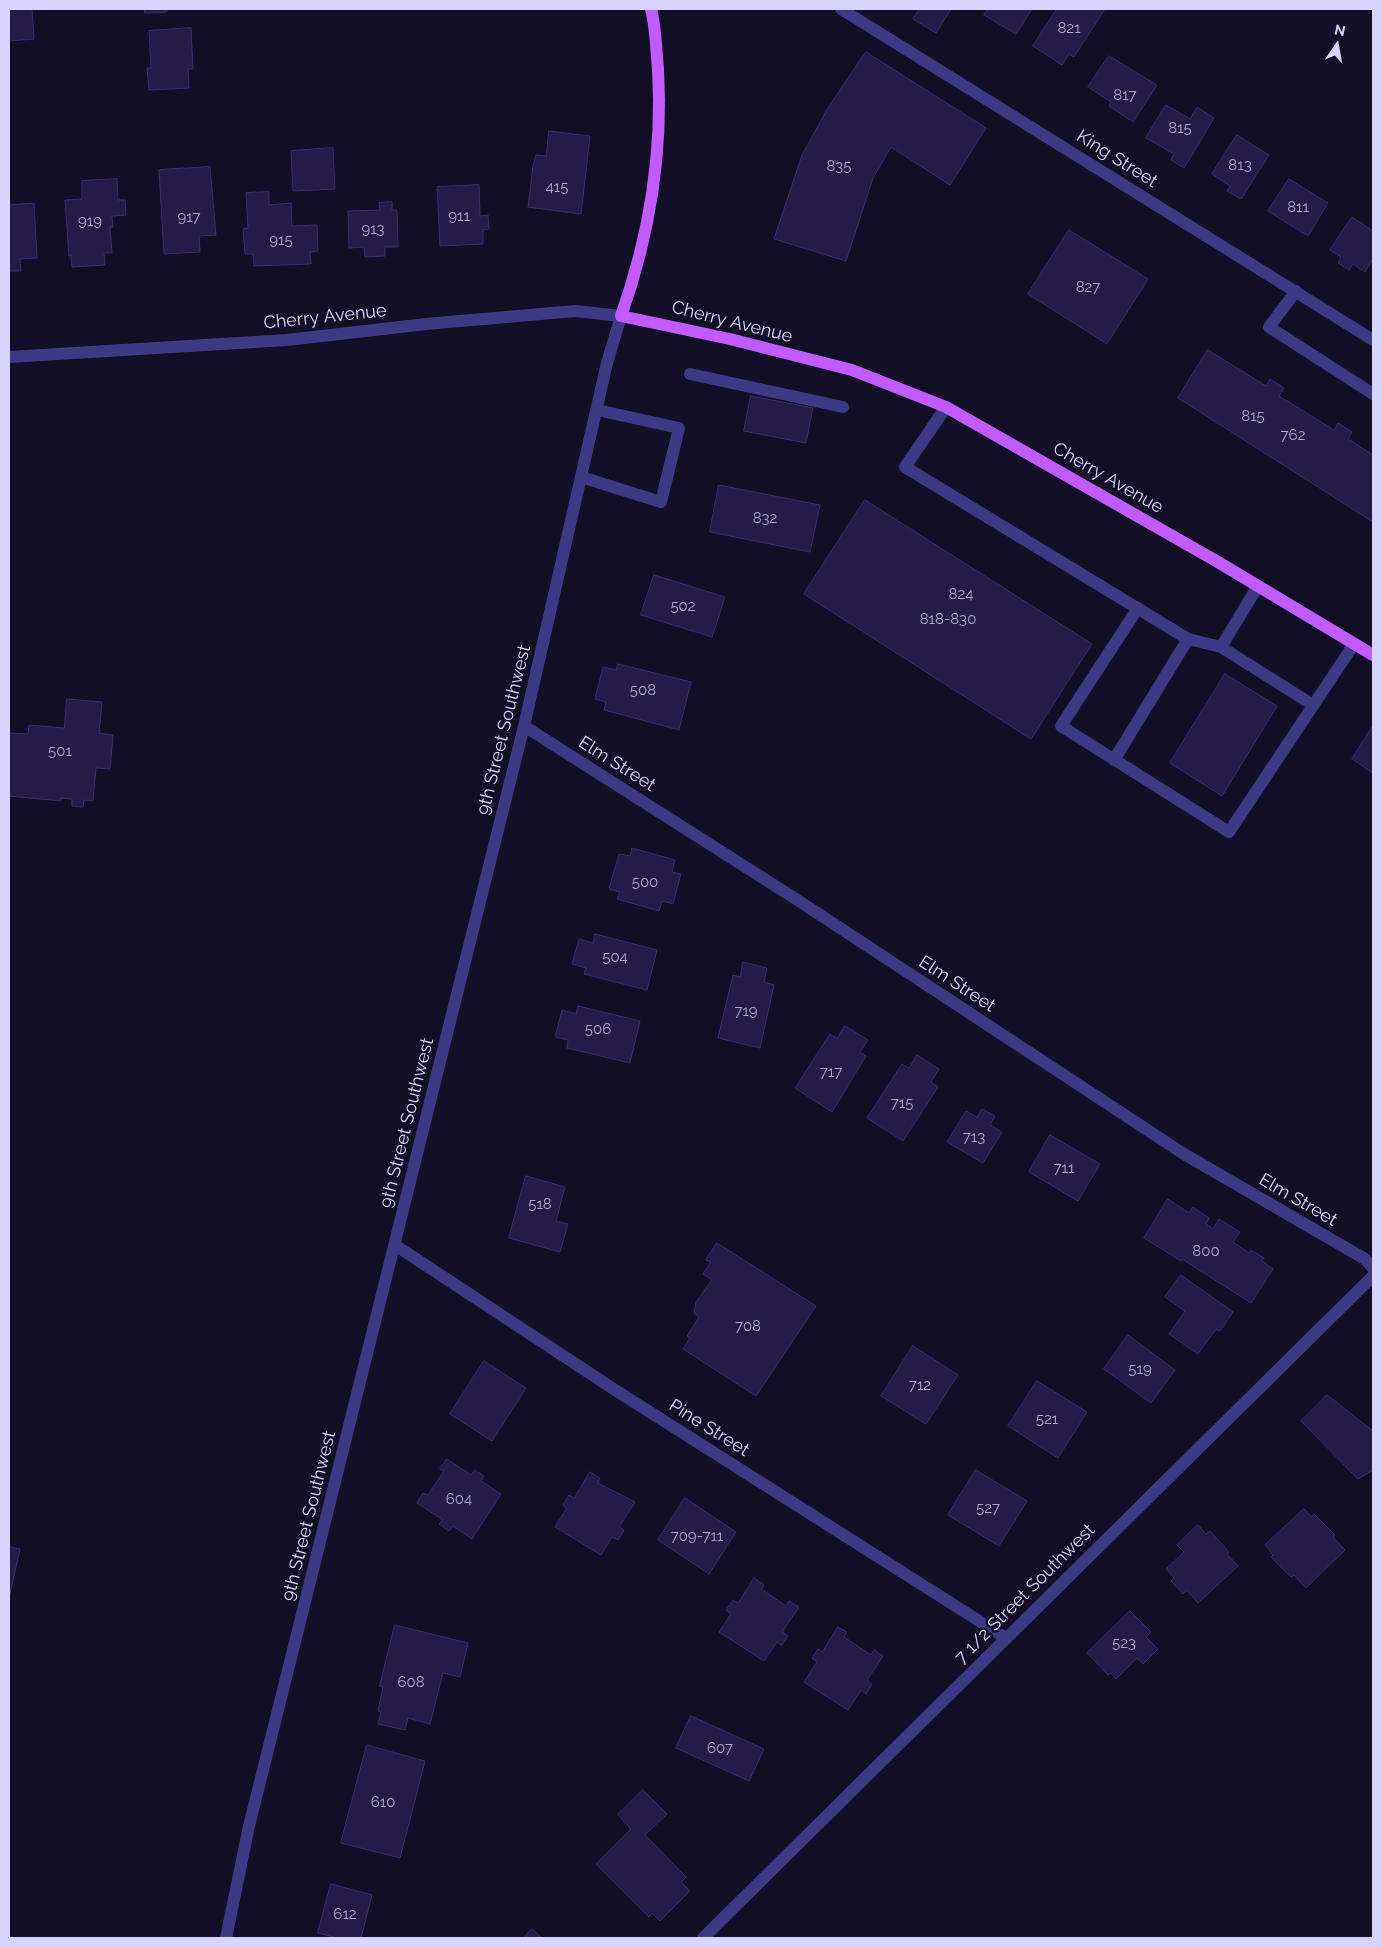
<!DOCTYPE html>
<html>
<head>
<meta charset="utf-8">
<style>
	body { margin:0 }
	#map { position:relative; width:1382px; height:1947px; overflow:hidden; background:#130f26; font-family:Raleway,sans-serif }
	canvas { display:block }
	.frame { position:absolute; inset:0; border:10px solid #d9d4ff; pointer-events:none }
	.north { position:absolute; left:1312px; top:20px; width:50px; height:50px; -webkit-text-stroke:4px #130f26; paint-order:stroke; rotate:12deg; font-size:14px; font-weight:700; line-height:20px; text-align:center; color:#d9d4ff }
	.north::after { content:''; display:block; margin:auto; width:18px; height:22px; background:#d9d4ff; clip-path:polygon(50% 0,100% 100%,50% 72%,0 100%) }
</style>
</head>
<body>
<div id="map">
<canvas width="1382" height="1947"></canvas>
<div class="frame"></div>
<div class="north">N</div>
</div>
<script>
const ctx = document.querySelector('canvas').getContext('2d');
ctx.lineJoin = 'round';
function paint(path, color) {
  ctx.fillStyle = color;
  ctx.fill(path, 'evenodd');
}
function stroke(path, color, width, dash) {
  ctx.strokeStyle = color;
  ctx.lineWidth = width;
  ctx.lineCap = dash ? 'butt' : 'round';
  ctx.setLineDash(dash || []);
  ctx.stroke(path);
}
function write(font, color, halo, rows, align = 'center') {
  ctx.font = font + ' Raleway,sans-serif';
  ctx.lineWidth = 5;
  ctx.setLineDash([]);
  ctx.textBaseline = 'middle';
  ctx.strokeStyle = halo;
  ctx.fillStyle = color;
  for (const [text, x, y, turn = 0] of rows) {
    ctx.save();
    ctx.translate(x, y);
    ctx.rotate((+turn || 0) * Math.PI / 180);
    ctx.textAlign = isNaN(turn) ? turn : align;
    if (halo) ctx.strokeText(text, 0, 0);
    ctx.fillText(text, 0, 0);
    ctx.restore();
  }
}
const building = new Path2D(`
	M 9,9 L 32,9 L 34,39 L 9,41 Z
	M 145,9 L 167,9 L 167,12 L 145,13 Z
	M 920,9 L 951,9 L 936,33 L 913,19 Z
	M 988,9 L 1032,9 L 1016,34 L 984,15 Z
	M 1057,9 L 1105,9 L 1074,57 L 1069,54 L 1062,65 L 1033,46 Z
	M 191,28 L 193,69 L 188,69 L 189,88 L 149,90 L 147,68 L 151,68 L 149,31 Z
	M 866,52 L 986,128 L 950,185 L 891,147 L 873,178 L 846,261 L 774,239 L 802,155 L 828,108 Z
	M 1109,56 L 1157,85 L 1133,122 L 1109,106 L 1111,102 L 1088,87 Z
	M 1166,105 L 1190,119 L 1197,107 L 1214,118 L 1184,168 L 1171,160 L 1174,154 L 1146,138 Z
	M 549,131 L 590,136 L 581,214 L 528,207 L 533,166 L 536,155 L 546,156 Z
	M 1237,135 L 1269,155 L 1241,199 L 1227,191 L 1230,186 L 1212,174 Z
	M 333,148 L 335,189 L 293,191 L 291,151 Z
	M 210,167 L 216,235 L 199,236 L 200,252 L 164,254 L 159,170 Z
	M 117,179 L 118,200 L 125,200 L 126,215 L 112,216 L 113,227 L 110,227 L 112,253 L 104,253 L 105,265 L 72,267 L 71,255 L 69,256 L 65,200 L 82,199 L 82,181 Z
	M 1289,179 L 1328,203 L 1308,236 L 1268,211 Z
	M 479,185 L 480,216 L 488,215 L 489,229 L 483,230 L 483,244 L 440,246 L 437,187 Z
	M 269,192 L 269,205 L 291,203 L 292,226 L 317,225 L 318,251 L 310,252 L 311,264 L 254,266 L 253,254 L 245,254 L 243,229 L 248,228 L 246,193 Z
	M 9,196 L 10,205 L 34,203 L 37,258 L 20,259 L 21,271 L 9,271 Z
	M 392,202 L 392,210 L 397,210 L 398,247 L 385,247 L 385,256 L 365,257 L 364,247 L 349,248 L 348,211 L 380,210 L 379,203 Z
	M 1352,217 L 1373,231 L 1373,259 L 1365,272 L 1353,264 L 1349,270 L 1338,263 L 1341,257 L 1330,250 Z
	M 1069,230 L 1148,279 L 1107,344 L 1028,294 Z
	M 1208,350 L 1266,386 L 1270,379 L 1284,388 L 1279,396 L 1334,430 L 1338,423 L 1352,432 L 1348,439 L 1373,455 L 1373,522 L 1178,398 Z
	M 751,396 L 813,408 L 806,443 L 744,431 Z
	M 719,485 L 820,505 L 810,552 L 710,532 Z
	M 865,500 L 1092,644 L 1031,739 L 804,594 Z
	M 654,575 L 725,597 L 712,637 L 641,615 Z
	M 618,664 L 691,682 L 679,730 L 604,710 L 606,702 L 595,699 L 603,667 L 616,670 Z
	M 1225,674 L 1277,706 L 1222,796 L 1170,763 Z
	M 67,699 L 102,702 L 99,733 L 113,735 L 110,769 L 96,768 L 93,801 L 84,800 L 83,807 L 72,806 L 72,799 L 61,798 L 61,801 L 9,796 L 9,733 L 28,734 L 29,725 L 64,728 Z
	M 1373,726 L 1373,773 L 1352,759 Z
	M 632,848 L 675,860 L 672,872 L 681,874 L 673,904 L 662,901 L 659,911 L 617,899 L 620,892 L 609,889 L 619,854 L 630,856 Z
	M 595,934 L 657,950 L 647,990 L 584,974 L 586,968 L 572,964 L 579,939 L 593,943 Z
	M 743,962 L 767,968 L 764,982 L 774,985 L 760,1048 L 718,1038 L 733,975 L 740,977 Z
	M 578,1006 L 640,1021 L 630,1063 L 567,1048 L 568,1040 L 555,1037 L 562,1010 L 576,1014 Z
	M 845,1026 L 868,1040 L 860,1052 L 866,1056 L 832,1112 L 795,1088 L 830,1034 L 837,1038 Z
	M 917,1055 L 939,1069 L 931,1082 L 938,1087 L 903,1141 L 867,1118 L 902,1064 L 909,1068 Z
	M 982,1109 L 995,1116 L 990,1125 L 1002,1132 L 983,1163 L 947,1142 L 966,1111 L 977,1117 Z
	M 1050,1135 L 1100,1164 L 1078,1201 L 1029,1172 Z
	M 526,1176 L 565,1187 L 556,1221 L 568,1224 L 560,1252 L 509,1238 Z
	M 1168,1199 L 1189,1213 L 1193,1207 L 1209,1218 L 1206,1224 L 1213,1229 L 1219,1219 L 1240,1232 L 1233,1242 L 1249,1253 L 1251,1250 L 1264,1258 L 1262,1261 L 1273,1269 L 1251,1303 L 1182,1259 L 1181,1261 L 1144,1238 Z
	M 717,1243 L 816,1306 L 756,1396 L 683,1349 L 690,1338 L 687,1336 L 699,1317 L 694,1313 L 696,1302 L 712,1280 L 703,1274 L 711,1262 L 706,1260 Z
	M 1181,1275 L 1233,1312 L 1220,1331 L 1216,1329 L 1198,1354 L 1169,1334 L 1185,1311 L 1165,1297 Z
	M 1128,1335 L 1175,1370 L 1151,1403 L 1104,1369 Z
	M 913,1346 L 958,1375 L 926,1424 L 881,1396 Z
	M 484,1361 L 526,1388 L 492,1441 L 450,1414 Z
	M 1037,1381 L 1087,1412 L 1058,1458 L 1008,1426 Z
	M 1327,1395 L 1373,1431 L 1373,1470 L 1358,1479 L 1301,1421 Z
	M 447,1459 L 471,1475 L 475,1470 L 484,1476 L 481,1481 L 501,1494 L 472,1539 L 453,1526 L 449,1531 L 439,1524 L 443,1520 L 417,1503 L 423,1493 L 428,1495 L 444,1471 L 440,1469 Z
	M 976,1470 L 1027,1501 L 999,1546 L 948,1515 Z
	M 590,1472 L 600,1478 L 598,1483 L 635,1502 L 619,1527 L 624,1530 L 618,1540 L 612,1537 L 601,1555 L 555,1527 L 567,1508 L 563,1505 L 569,1495 L 574,1498 Z
	M 685,1498 L 736,1532 L 709,1574 L 658,1540 Z
	M 1304,1509 L 1312,1517 L 1314,1514 L 1335,1535 L 1333,1537 L 1345,1550 L 1306,1588 L 1294,1575 L 1291,1577 L 1271,1557 L 1273,1555 L 1265,1545 Z
	M 1198,1525 L 1206,1534 L 1210,1531 L 1229,1552 L 1227,1554 L 1238,1566 L 1198,1603 L 1187,1590 L 1183,1594 L 1171,1581 L 1174,1578 L 1166,1569 L 1184,1552 L 1177,1545 Z
	M 9,1547 L 20,1549 L 9,1598 Z
	M 754,1578 L 764,1585 L 761,1589 L 786,1606 L 789,1601 L 799,1607 L 782,1632 L 788,1636 L 782,1645 L 777,1642 L 764,1661 L 719,1632 L 731,1614 L 726,1610 L 733,1600 L 738,1603 Z
	M 1130,1611 L 1151,1632 L 1146,1637 L 1158,1649 L 1143,1664 L 1137,1658 L 1116,1679 L 1111,1673 L 1108,1675 L 1087,1653 Z
	M 395,1625 L 468,1643 L 460,1677 L 443,1673 L 430,1724 L 408,1718 L 405,1730 L 378,1724 L 381,1712 L 378,1711 L 383,1687 L 380,1686 Z
	M 838,1627 L 847,1632 L 844,1637 L 871,1655 L 874,1650 L 883,1656 L 867,1680 L 872,1684 L 866,1694 L 861,1690 L 848,1710 L 804,1682 L 817,1662 L 812,1658 L 818,1649 L 822,1652 Z
	M 691,1716 L 764,1749 L 749,1781 L 676,1748 Z
	M 367,1745 L 425,1761 L 400,1858 L 341,1843 Z
	M 643,1790 L 667,1814 L 645,1835 L 686,1877 L 681,1882 L 690,1891 L 660,1921 L 652,1913 L 649,1917 L 596,1864 L 631,1829 L 618,1815 Z
	M 331,1884 L 372,1895 L 361,1938 L 337,1938 L 318,1933 Z
	M 532,1929 L 542,1938 L 524,1938 Z`);
const minor = new Path2D(`
	M 841,9 L 1373,340
	M 1296,291 L 1269,327 L 1373,394
	M 9,357 L 287,340 L 426,324 L 575,311 L 621,316 L 607,363 L 524,726 L 249,1826 L 226,1938
	M 690,374 L 843,407
	M 946,407 L 905,467 L 1188,639 L 1114,760
	M 581,477 L 661,502 L 679,428 L 597,410
	M 1258,586 L 1221,647 L 1313,705
	M 1138,608 L 1061,726 L 1229,832 L 1354,644
	M 1188,639 L 1221,647
	M 524,726 L 799,901 L 1184,1154 L 1365,1259 L 1373,1268
	M 395,1245 L 612,1388 L 1006,1638
	M 703,1938 L 1373,1276`);
const major = new Path2D(`
	M 651,9 C 656,28 656,49 658,69 C 663,154 649,237 621,316 L 730,339 L 852,370 L 946,407 L 1218,562 L 1373,655`);
const numberNames = [
	["821",1069,28],
	["817",1125,95],
	["815",1180,128],
	["813",1240,165],
	["835",839,166],
	["415",557,187],
	["811",1298,207],
	["911",459,216],
	["917",189,217],
	["919",90,221],
	["913",373,229],
	["915",281,240],
	["827",1088,287],
	["815",1253,416],
	["762",1293,435],
	["832",765,518],
	["824",961,594],
	["502",683,606],
	["818-830",948,619],
	["508",643,690],
	["501",60,751],
	["500",645,882],
	["504",615,957],
	["719",746,1011],
	["506",598,1029],
	["717",831,1072],
	["715",902,1103],
	["713",974,1137],
	["711",1064,1168],
	["518",540,1204],
	["800",1206,1251],
	["708",748,1326],
	["519",1140,1369],
	["712",920,1385],
	["521",1047,1419],
	["604",459,1499],
	["527",988,1508],
	["709-711",697,1536],
	["523",1124,1643],
	["608",411,1682],
	["607",720,1748],
	["610",383,1802],
	["612",345,1914]
];
const streetNames = [
	["King Street",1117,159,32],
	["Cherry Avenue",325,317,-6],
	["Cherry Avenue",732,322,14],
	["Cherry Avenue",1108,478,30],
	["9th Street Southwest",504,730,-76],
	["Elm Street",617,764,32],
	["Elm Street",957,984,33],
	["9th Street Southwest",407,1123,-76],
	["Elm Street",1298,1200,30],
	["Pine Street",709,1428,32],
	["9th Street Southwest",309,1516,-76],
	["7 1/2 Street Southwest",1025,1594,-45]
];
paint(building, '#241b47');
stroke(building, '#3b2d73', 1);
stroke(minor, '#3d3a85', 12);
stroke(major, '#c25bff', 12);
write('15px', '#aca6d1', null, numberNames);
write('18px', '#d9d4ff', '#130f26', streetNames);
</script>
</body>
</html>
